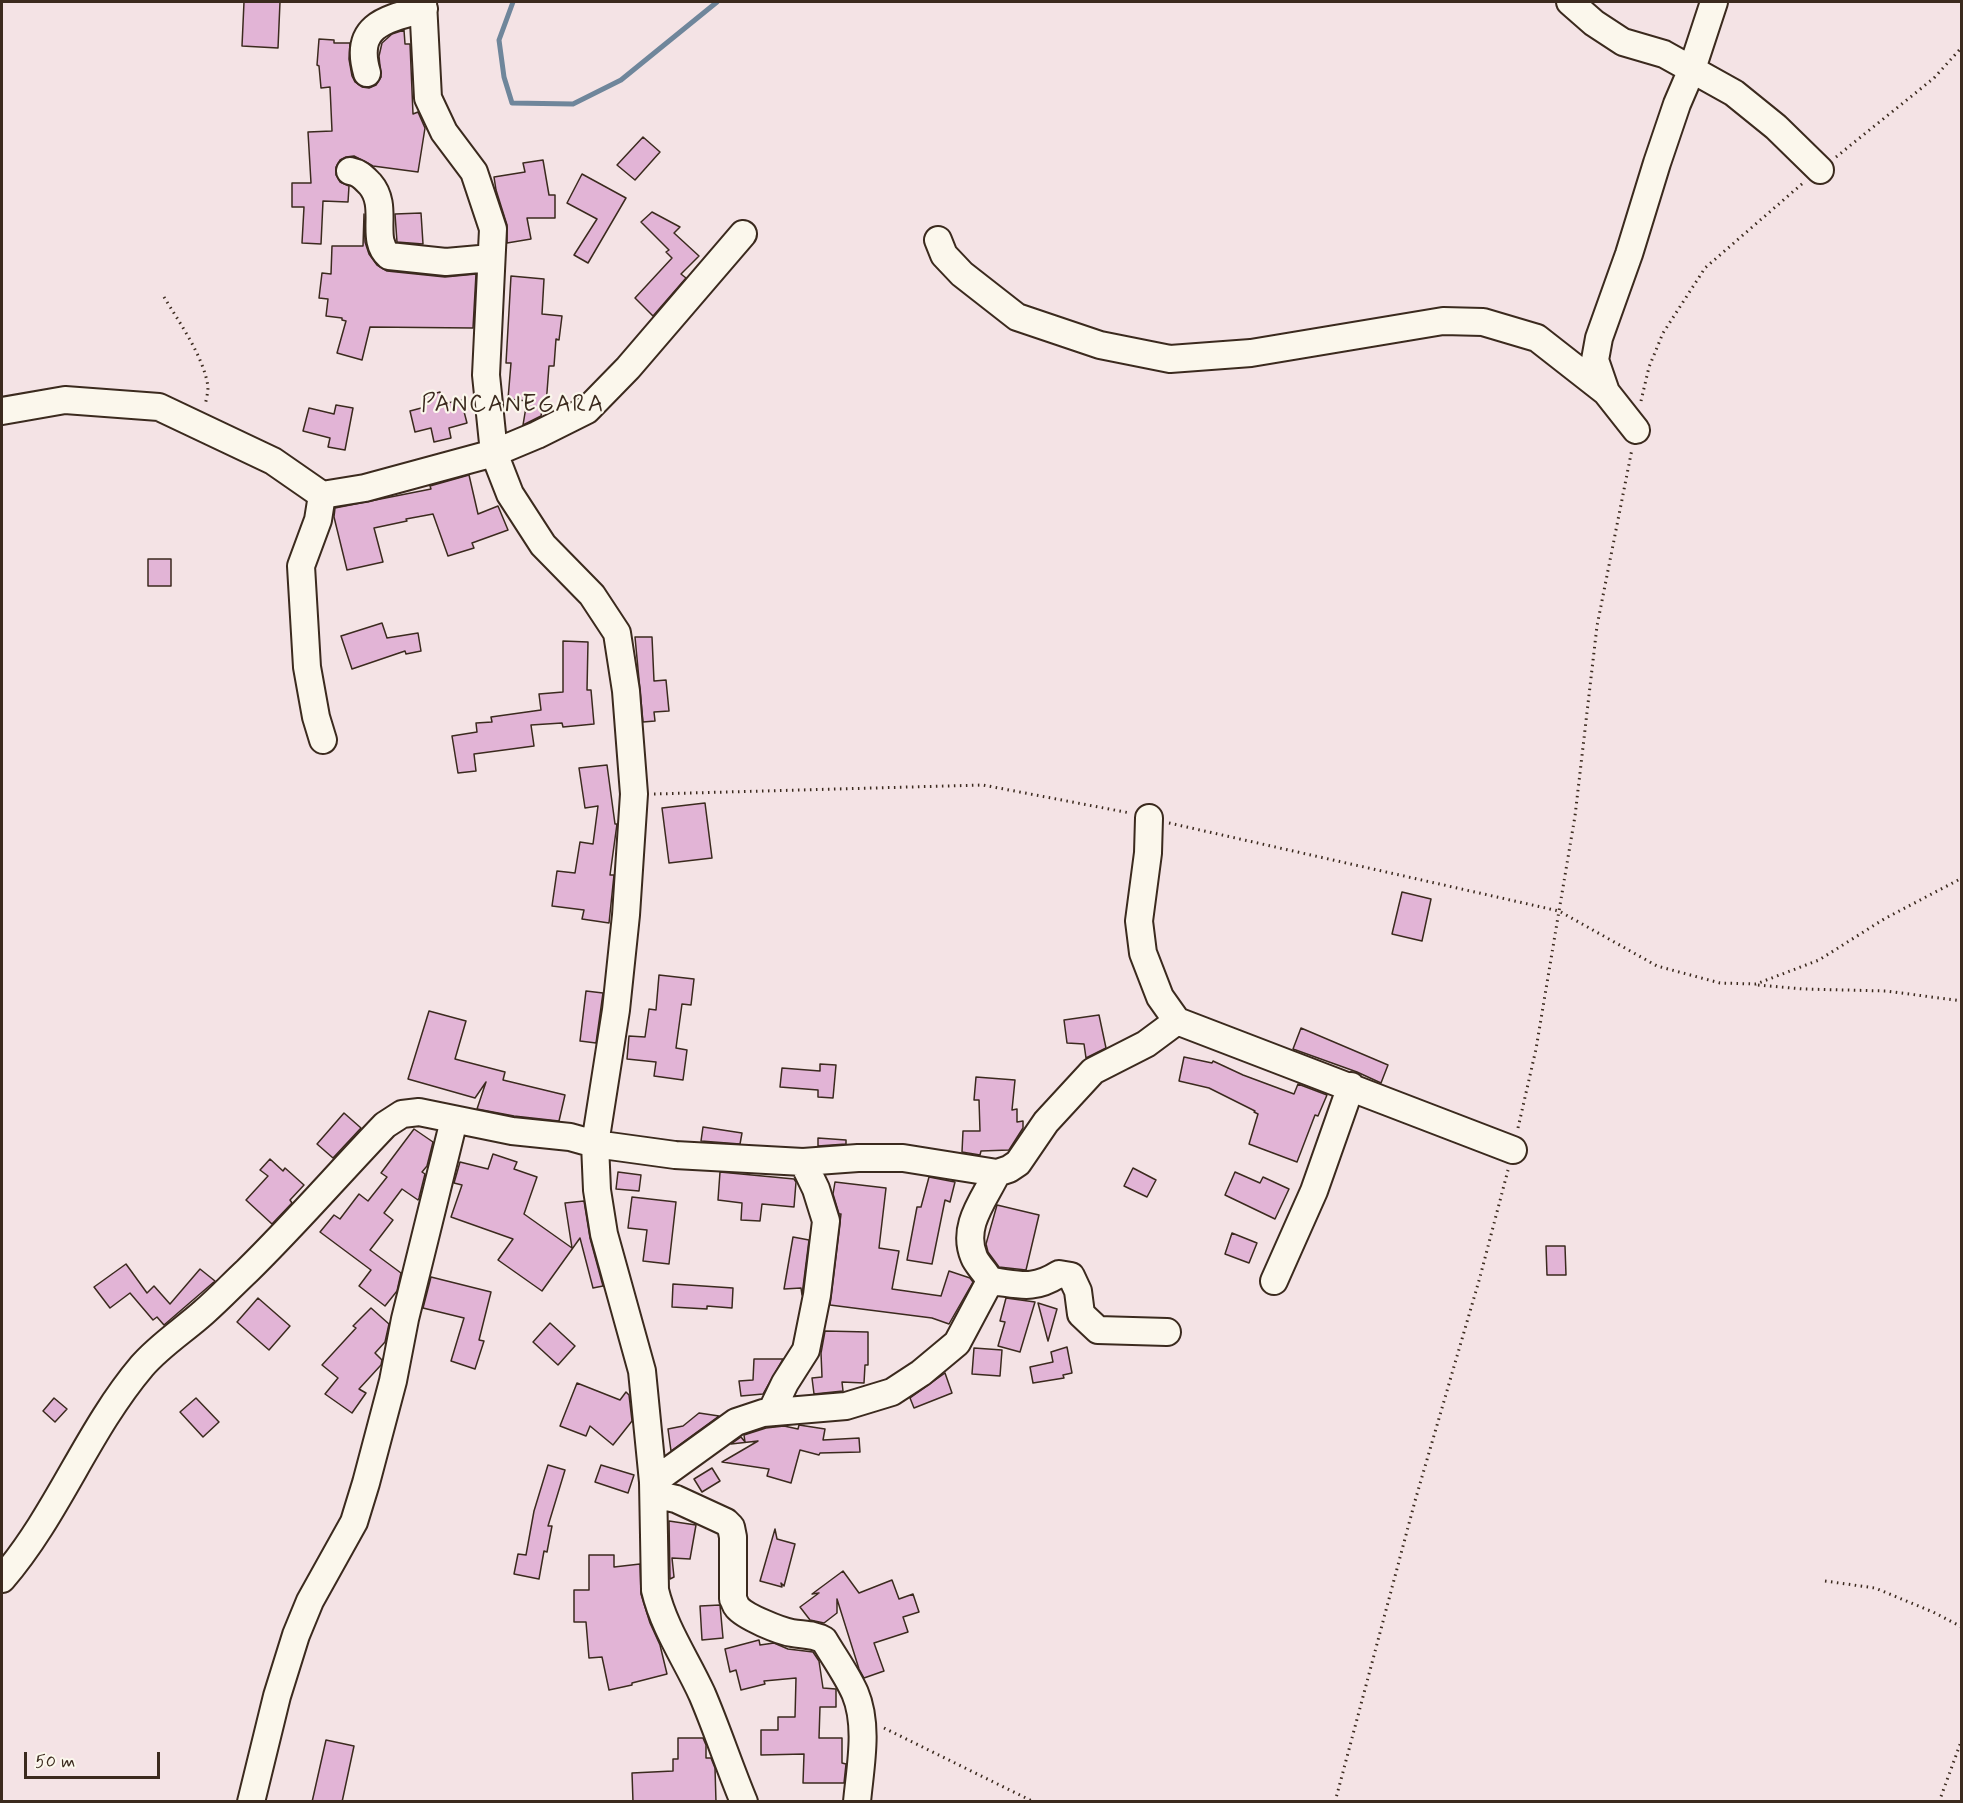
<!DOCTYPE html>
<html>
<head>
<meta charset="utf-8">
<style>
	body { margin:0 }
	#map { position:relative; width:1963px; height:1803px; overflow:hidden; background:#f4e3e5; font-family:Mynerve,sans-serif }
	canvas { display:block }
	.frame { position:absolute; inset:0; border:3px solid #3b2a1e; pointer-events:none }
	.scale { position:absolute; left:24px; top:1752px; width:136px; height:27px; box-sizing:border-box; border:3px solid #3b2a1e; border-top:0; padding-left:8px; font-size:18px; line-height:21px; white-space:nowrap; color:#3b2a1e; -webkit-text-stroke:4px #fbf7ec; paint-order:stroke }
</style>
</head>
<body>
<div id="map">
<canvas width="1963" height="1803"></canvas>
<div class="frame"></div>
<div class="scale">50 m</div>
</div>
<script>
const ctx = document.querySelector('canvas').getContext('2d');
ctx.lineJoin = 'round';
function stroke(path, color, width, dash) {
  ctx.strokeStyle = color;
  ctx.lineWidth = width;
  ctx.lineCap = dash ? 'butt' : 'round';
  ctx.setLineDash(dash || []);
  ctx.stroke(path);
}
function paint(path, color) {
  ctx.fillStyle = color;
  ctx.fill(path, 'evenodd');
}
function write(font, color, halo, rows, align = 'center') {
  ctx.font = font + ' Mynerve,sans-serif';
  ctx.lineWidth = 4.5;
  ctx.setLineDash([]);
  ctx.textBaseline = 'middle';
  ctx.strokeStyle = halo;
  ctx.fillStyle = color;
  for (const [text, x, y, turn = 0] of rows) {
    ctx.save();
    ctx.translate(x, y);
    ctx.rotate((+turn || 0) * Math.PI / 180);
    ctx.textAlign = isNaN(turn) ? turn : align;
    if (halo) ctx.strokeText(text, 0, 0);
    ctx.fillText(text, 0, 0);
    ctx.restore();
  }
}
const stream = new Path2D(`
	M 513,2 L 499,40 L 504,77 L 512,103 L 573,104 L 621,80 L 717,2`);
const building = new Path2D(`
	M 244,2 L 280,2 L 278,48 L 242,46 Z
	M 404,30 L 405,44 L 410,44 L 413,114 L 418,112 L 425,128 L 418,172 L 373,166 L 354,156 L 346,157 L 340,160 L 336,167 L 336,175 L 340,182 L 349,186 L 348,202 L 323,201 L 321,244 L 302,243 L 304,207 L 292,207 L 292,183 L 311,183 L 308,132 L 332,131 L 330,87 L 321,88 L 319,66 L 317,65 L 319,39 L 334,40 L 334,43 L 350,43 L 349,59 L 352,76 L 355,82 L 362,87 L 369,88 L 376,85 L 381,77 L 379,56 L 382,43 L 392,34 Z
	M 643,137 L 660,152 L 635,180 L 617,165 Z
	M 543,160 L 549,195 L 555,195 L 555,218 L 527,218 L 531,239 L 507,243 L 507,225 L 496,190 L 494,177 L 525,172 L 523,163 Z
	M 582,174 L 626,198 L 588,263 L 574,255 L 597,219 L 567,203 Z
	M 652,212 L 680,227 L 674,233 L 699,256 L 681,274 L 686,278 L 653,316 L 635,298 L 672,258 L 666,252 L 669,250 L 641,222 Z
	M 421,213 L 423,244 L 397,242 L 395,214 Z
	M 364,214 L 365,242 L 369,254 L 377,265 L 387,271 L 445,277 L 476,274 L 473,328 L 370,327 L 362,360 L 337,353 L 346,321 L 342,320 L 342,318 L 326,316 L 328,299 L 319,298 L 322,273 L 331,274 L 332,246 L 363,246 Z
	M 511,276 L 544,279 L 542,314 L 562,316 L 559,340 L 556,339 L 554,366 L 549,366 L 546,405 L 543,405 L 541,416 L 523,425 L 527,401 L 508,399 L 511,363 L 506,363 Z
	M 440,392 L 443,404 L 461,400 L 467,423 L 449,428 L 451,438 L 434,442 L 431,428 L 415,432 L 410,411 L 425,407 L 423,397 Z
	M 336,405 L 353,408 L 345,450 L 328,447 L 330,438 L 303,431 L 309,408 L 334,414 Z
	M 469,475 L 478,514 L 498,506 L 508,530 L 472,543 L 474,548 L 448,556 L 433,514 L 406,519 L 407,521 L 374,528 L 383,562 L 347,570 L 334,517 L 335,508 L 431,489 L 430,486 Z
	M 148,559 L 171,559 L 171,586 L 148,586 Z
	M 382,623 L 387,638 L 418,633 L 421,651 L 406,654 L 405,651 L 352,669 L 341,636 Z
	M 635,637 L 652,637 L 654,681 L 666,680 L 669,711 L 654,712 L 655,721 L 643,722 Z
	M 563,641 L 588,642 L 587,690 L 591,690 L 594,724 L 563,727 L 562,723 L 531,725 L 534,746 L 474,754 L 476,771 L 458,773 L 452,736 L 477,732 L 476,723 L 492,722 L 491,717 L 541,710 L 539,694 L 563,692 Z
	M 607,765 L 615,824 L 617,824 L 610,875 L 614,875 L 609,923 L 582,919 L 584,910 L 552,906 L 557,871 L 575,873 L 580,842 L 593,844 L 598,806 L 585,808 L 579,768 Z
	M 705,803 L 712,858 L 669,863 L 662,808 Z
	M 1402,892 L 1431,899 L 1422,941 L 1392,934 Z
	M 659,975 L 694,979 L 691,1005 L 682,1004 L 676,1048 L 687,1050 L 683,1080 L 654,1076 L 656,1062 L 627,1059 L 629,1036 L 645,1037 L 649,1009 L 656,1010 Z
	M 586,991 L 603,993 L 596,1043 L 580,1041 Z
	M 429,1011 L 466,1021 L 455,1059 L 505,1072 L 503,1080 L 565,1095 L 559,1121 L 514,1116 L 477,1109 L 486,1082 L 475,1098 L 408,1079 Z
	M 1099,1015 L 1106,1048 L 1086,1058 L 1084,1044 L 1067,1043 L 1064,1020 Z
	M 1301,1028 L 1388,1065 L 1381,1083 L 1357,1072 L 1293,1049 Z
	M 1184,1057 L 1212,1063 L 1213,1061 L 1243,1075 L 1294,1094 L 1298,1084 L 1327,1095 L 1318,1116 L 1315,1115 L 1297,1162 L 1249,1144 L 1258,1114 L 1254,1112 L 1255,1111 L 1209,1088 L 1179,1081 Z
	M 820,1064 L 836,1065 L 833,1098 L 818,1097 L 818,1090 L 780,1087 L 782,1068 L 820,1071 Z
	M 976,1077 L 1015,1080 L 1012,1110 L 1017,1109 L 1017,1122 L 1023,1121 L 1023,1128 L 1009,1150 L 981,1151 L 980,1155 L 962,1152 L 963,1131 L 980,1131 L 979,1100 L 974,1100 Z
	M 344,1113 L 361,1128 L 333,1158 L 317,1144 Z
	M 703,1127 L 742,1133 L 740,1144 L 701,1141 Z
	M 414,1129 L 433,1142 L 427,1166 L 422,1172 L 425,1174 L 419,1198 L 418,1200 L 402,1189 L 384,1213 L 393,1220 L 370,1250 L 401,1273 L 397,1291 L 385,1306 L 359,1286 L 371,1270 L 320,1232 L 334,1215 L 340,1219 L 359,1194 L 368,1201 L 387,1177 L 381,1173 Z
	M 818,1138 L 846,1140 L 846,1144 L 818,1146 Z
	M 493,1154 L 517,1162 L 514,1169 L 537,1177 L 524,1214 L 572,1248 L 565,1203 L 584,1201 L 590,1238 L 603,1286 L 593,1288 L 580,1238 L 542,1291 L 498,1260 L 513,1239 L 451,1217 L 462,1185 L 454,1183 L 460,1162 L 488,1169 Z
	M 270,1159 L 283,1171 L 285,1168 L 304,1185 L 290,1200 L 292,1203 L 272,1224 L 246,1200 L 268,1176 L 260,1170 Z
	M 1133,1168 L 1156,1180 L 1147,1197 L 1124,1186 Z
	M 618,1172 L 641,1175 L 639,1191 L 616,1189 Z
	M 720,1172 L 794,1179 L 796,1182 L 794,1207 L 762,1204 L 760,1221 L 741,1220 L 742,1203 L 718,1200 Z
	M 1235,1172 L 1260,1183 L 1263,1177 L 1289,1189 L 1275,1219 L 1225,1195 Z
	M 929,1177 L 955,1182 L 950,1202 L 945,1200 L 932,1264 L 907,1260 L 917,1207 L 921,1207 Z
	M 835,1182 L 886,1188 L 879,1248 L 899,1251 L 892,1289 L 941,1296 L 949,1271 L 970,1278 L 973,1282 L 949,1324 L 932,1318 L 830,1305 L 841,1214 L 839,1214 L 833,1194 Z
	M 632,1197 L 676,1202 L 669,1264 L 643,1261 L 647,1230 L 628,1228 Z
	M 997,1205 L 1039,1215 L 1026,1270 L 999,1267 L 988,1252 L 986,1244 Z
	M 1232,1233 L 1257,1243 L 1249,1263 L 1225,1254 Z
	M 793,1237 L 809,1240 L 802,1295 L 801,1288 L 784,1289 Z
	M 1546,1246 L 1565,1246 L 1566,1275 L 1547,1275 Z
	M 126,1264 L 147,1293 L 154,1286 L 170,1304 L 200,1269 L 215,1281 L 164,1325 L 157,1317 L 153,1320 L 130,1293 L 110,1308 L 94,1287 Z
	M 431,1277 L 491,1292 L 479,1340 L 484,1341 L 475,1369 L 451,1361 L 464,1318 L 423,1308 Z
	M 673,1284 L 733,1288 L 732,1308 L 707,1306 L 707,1309 L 672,1307 Z
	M 258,1298 L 290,1326 L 269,1350 L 237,1322 Z
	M 1006,1298 L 1035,1302 L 1020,1352 L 998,1346 L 1005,1322 L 1000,1321 Z
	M 1038,1303 L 1057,1309 L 1048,1341 Z
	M 371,1308 L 389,1324 L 385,1342 L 375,1353 L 382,1360 L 381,1365 L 359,1389 L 366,1393 L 352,1413 L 325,1394 L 338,1378 L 322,1365 L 356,1328 L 353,1326 Z
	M 550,1323 L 575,1346 L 558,1365 L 533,1342 Z
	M 825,1331 L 868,1332 L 868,1365 L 865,1365 L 864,1383 L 842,1382 L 843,1391 L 814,1394 L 812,1378 L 822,1377 L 821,1353 Z
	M 1067,1347 L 1072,1373 L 1063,1375 L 1064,1378 L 1033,1383 L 1030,1367 L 1053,1362 L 1051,1352 Z
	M 974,1348 L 1002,1350 L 1000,1376 L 972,1374 Z
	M 754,1359 L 783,1359 L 763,1394 L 741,1396 L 739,1381 L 753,1380 Z
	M 945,1373 L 952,1393 L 914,1408 L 910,1398 Z
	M 577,1383 L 620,1400 L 626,1392 L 629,1395 L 632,1421 L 613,1445 L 590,1426 L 586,1436 L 560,1426 Z
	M 54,1398 L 67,1409 L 55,1422 L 43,1411 Z
	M 196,1398 L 219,1422 L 203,1437 L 180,1412 Z
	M 699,1413 L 719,1416 L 671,1451 L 668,1429 L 683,1426 Z
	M 799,1425 L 825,1429 L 823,1440 L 859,1438 L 860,1452 L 820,1453 L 819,1455 L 800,1450 L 791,1483 L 767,1476 L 769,1469 L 722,1462 L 758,1441 L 731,1444 L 741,1437 L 745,1442 L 744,1435 L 766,1428 L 784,1426 L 798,1429 Z
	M 548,1465 L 565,1470 L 548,1526 L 552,1526 L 547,1552 L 544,1551 L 539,1579 L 514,1574 L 518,1554 L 526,1555 L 534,1511 Z
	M 601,1465 L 634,1475 L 628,1493 L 595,1482 Z
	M 712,1468 L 720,1481 L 702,1492 L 694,1479 Z
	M 669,1521 L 696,1525 L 690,1559 L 672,1558 L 674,1577 L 670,1579 Z
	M 775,1529 L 777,1539 L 795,1544 L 784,1586 L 781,1583 L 782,1587 L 760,1581 Z
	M 589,1555 L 614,1555 L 614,1567 L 640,1564 L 641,1594 L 650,1623 L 660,1645 L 667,1674 L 632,1683 L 632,1685 L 609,1690 L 602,1657 L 589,1658 L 586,1622 L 574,1622 L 574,1590 L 589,1590 Z
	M 843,1571 L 859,1593 L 892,1580 L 899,1599 L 913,1594 L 919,1612 L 903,1617 L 908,1632 L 874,1643 L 884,1671 L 864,1678 L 859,1669 L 837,1599 L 837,1613 L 824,1623 L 810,1620 L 800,1607 L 819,1593 L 812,1594 Z
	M 720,1605 L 723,1638 L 702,1640 L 700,1606 Z
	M 759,1640 L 760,1645 L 774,1643 L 788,1649 L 813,1652 L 819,1661 L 823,1688 L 836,1689 L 836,1707 L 820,1707 L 819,1738 L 842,1738 L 842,1763 L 846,1764 L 844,1783 L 803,1783 L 804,1754 L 761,1755 L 761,1730 L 778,1730 L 778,1717 L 795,1717 L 796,1678 L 764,1681 L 765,1684 L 741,1690 L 736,1670 L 730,1672 L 725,1649 Z
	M 678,1738 L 703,1738 L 706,1745 L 706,1758 L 711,1758 L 715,1768 L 716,1802 L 633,1802 L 632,1773 L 673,1771 L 673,1759 L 678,1759 Z
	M 326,1740 L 354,1746 L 342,1802 L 312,1802 Z`);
const path = new Path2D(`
	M 1836,157 L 1934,78 L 1962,47
	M 164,297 C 179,322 204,357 208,387 C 208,393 206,400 205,406
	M 1641,401 L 1649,367 L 1663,333 L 1705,268 L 1803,183
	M 654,794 L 983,785 L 1130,813
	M 1169,823 L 1559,911 L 1657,966 L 1720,983 L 1756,984 L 1819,960 L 1884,919 L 1962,878
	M 1758,985 L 1803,989 L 1886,991 L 1962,1001
	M 1518,1128 L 1536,1049 L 1559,911 L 1575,816 L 1597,626 L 1632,449
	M 1825,1581 L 1875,1588 L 1933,1612 L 1962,1627
	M 884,1728 L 1034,1802
	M 1335,1802 L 1415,1501 L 1480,1277 L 1508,1170
	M 1939,1802 L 1962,1739`);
const minor = new Path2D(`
	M 423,2 L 428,98 L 444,132 L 474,172 L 493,229 L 486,375 L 494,453 L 510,494 L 543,545 L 592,595 L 617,633 L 626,691 L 634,794 L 626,915 L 616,1010 L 595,1144 L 597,1190 L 604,1234 L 642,1371 L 653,1482 L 655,1590 C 664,1628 686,1659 702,1694 C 717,1729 729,1766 744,1802
	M 1570,2 L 1594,23 L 1623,42 L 1664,54 L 1734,93 L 1776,127 L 1820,170
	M 367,73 C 353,25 386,19 424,9
	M 350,171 C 360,173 363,177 370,184 C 390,207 369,239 389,256 L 446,262 L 491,258
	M 938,240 L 944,255 L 962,274 L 1017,317 L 1100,345 L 1170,359 L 1251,353 L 1443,321 L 1483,322 L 1537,338 L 1606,392
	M 2,411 L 65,400 L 159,407 L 273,461 L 322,495 L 365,488 L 494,453 L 537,435 L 587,410 L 628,368 L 743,234
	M 1636,430 L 1606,392 L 1595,360 L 1599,338 L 1629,254 L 1657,163 L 1677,104 L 1692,69 L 1714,2
	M 322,495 L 318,520 L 301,566 L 307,667 L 316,717 L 323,740
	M 1149,818 L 1148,853 L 1139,921 L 1143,953 L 1160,997 L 1177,1021
	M 990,1281 C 1019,1284 1032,1291 1059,1274 L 1071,1276 L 1078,1291 L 1081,1314 L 1098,1330 L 1167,1332
	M 1274,1281 L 1314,1191 L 1351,1086
	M 771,1412 L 785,1383 L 806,1350 L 817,1295 L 826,1221 L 816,1189 L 803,1162
	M 653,1482 L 736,1422 L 763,1413 L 846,1406 L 892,1392 L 921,1373 L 957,1343 L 990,1281 C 986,1272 977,1265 974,1257 C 961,1226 984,1200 997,1173
	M 654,1494 L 676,1499 L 726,1522 L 731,1527 L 733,1537 L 733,1599 C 735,1602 735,1605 737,1607 C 745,1617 780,1631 792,1633 C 803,1635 814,1634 824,1640 C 834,1657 847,1675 855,1693 C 869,1726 860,1768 857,1802
	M 2,1579 C 58,1514 87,1431 142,1366 C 160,1345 184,1330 204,1312 C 219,1299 233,1284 247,1271 C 295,1224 339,1173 385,1125 L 402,1114 L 419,1112 L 512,1131 L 570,1137 L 595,1144 L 675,1155 L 803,1162 L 858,1158 L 903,1158 L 997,1173 L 1009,1169 L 1018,1163 L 1046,1122 L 1093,1071 L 1146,1044 L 1177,1021 L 1513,1150
	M 251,1802 L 277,1696 L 296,1635 L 310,1601 L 354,1522 L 366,1483 L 393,1381 L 405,1319 L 454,1120`);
const quarterNames = [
	["PANCANEGARA",513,406]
];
stroke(stream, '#6f869b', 5);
paint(building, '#e2b4d6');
stroke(building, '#3b2a1e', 1.5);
stroke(minor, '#3b2a1e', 30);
stroke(path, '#3b2a1e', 3, [1.5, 4.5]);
stroke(minor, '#fbf7ec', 26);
ctx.letterSpacing = '1.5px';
write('24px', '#3b2a1e', '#fbf7ec', quarterNames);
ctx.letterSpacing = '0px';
</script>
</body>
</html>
